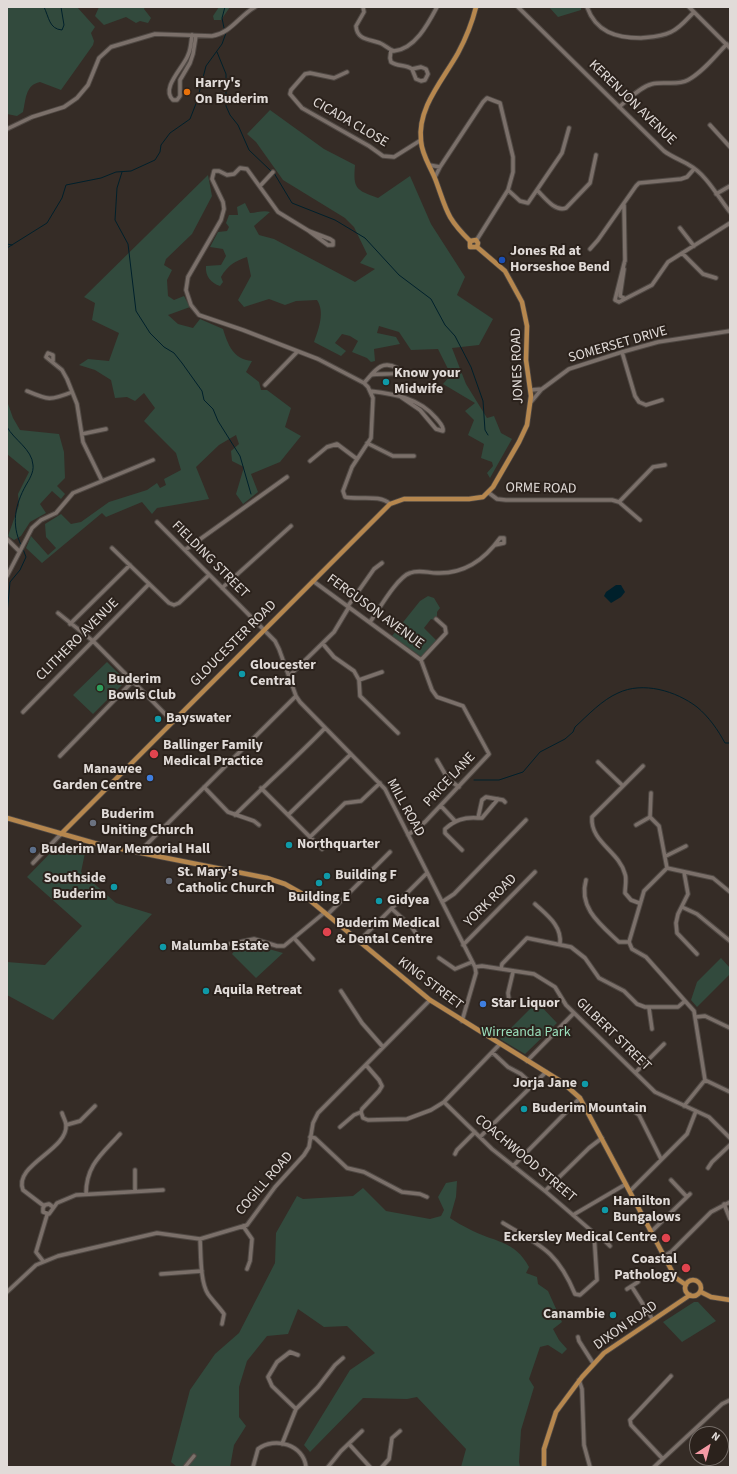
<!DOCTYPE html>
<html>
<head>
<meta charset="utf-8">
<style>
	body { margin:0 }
	#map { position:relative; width:737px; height:1474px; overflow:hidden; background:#352c26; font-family:"Source Sans 3",sans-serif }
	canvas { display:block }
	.frame { position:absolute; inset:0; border:8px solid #e1dbd8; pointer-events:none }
	.north { position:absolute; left:689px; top:1426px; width:40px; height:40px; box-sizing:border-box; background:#2b221c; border:1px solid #746c67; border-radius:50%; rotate:36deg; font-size:11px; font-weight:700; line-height:16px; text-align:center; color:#e1dbd8 }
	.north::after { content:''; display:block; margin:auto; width:14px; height:18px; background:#f49aa5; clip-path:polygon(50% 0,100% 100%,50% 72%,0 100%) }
</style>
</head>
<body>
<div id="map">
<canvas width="737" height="1474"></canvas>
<div class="frame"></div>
<div class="north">N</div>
</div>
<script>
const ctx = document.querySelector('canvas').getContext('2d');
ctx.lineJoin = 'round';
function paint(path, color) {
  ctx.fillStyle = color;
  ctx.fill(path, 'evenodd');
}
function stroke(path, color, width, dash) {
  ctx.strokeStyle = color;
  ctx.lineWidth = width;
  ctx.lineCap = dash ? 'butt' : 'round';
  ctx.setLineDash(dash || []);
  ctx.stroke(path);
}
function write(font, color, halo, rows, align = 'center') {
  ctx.font = font + ' "Source Sans 3",sans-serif';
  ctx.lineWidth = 4;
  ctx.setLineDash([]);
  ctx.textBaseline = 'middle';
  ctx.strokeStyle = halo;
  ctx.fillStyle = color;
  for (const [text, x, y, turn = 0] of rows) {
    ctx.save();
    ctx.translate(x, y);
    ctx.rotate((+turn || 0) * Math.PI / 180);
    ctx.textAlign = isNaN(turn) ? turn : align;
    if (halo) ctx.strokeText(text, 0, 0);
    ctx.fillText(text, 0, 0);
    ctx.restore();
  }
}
const green = new Path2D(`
	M 7,7 L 77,7 L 95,27 L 91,33 L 94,41 L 93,45 L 61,90 L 40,82 C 25,85 26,100 23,112 L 17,116 L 7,114 Z
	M 99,7 L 145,7 L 144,9 L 151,18 L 148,23 L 140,21 L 136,23 L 126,17 L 104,25 L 95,16 Z
	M 219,7 L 244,7 L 230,7 L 221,20 L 214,20 L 213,16 Z
	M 549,7 L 581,7 L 581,10 L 558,17 Z
	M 270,110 L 324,149 L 355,165 C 353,189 356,190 378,198 L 410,176 L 431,224 L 465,277 L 457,295 L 493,319 L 479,345 L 452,348 L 466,384 L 487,418 L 494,416 L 501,433 L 512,439 L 490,478 L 487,473 L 493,466 L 492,462 L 481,458 L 484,444 L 468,435 L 474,420 L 465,411 L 475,403 L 443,384 L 451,375 L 438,349 L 411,350 L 399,332 L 379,326 L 377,333 L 396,337 L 400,344 L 374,349 L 375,361 L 371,362 L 367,358 L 352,352 L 358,341 L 350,336 L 342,334 L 335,343 L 346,351 L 341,356 L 314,342 C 319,328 325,312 317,300 L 296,301 L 285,305 L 269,299 L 244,307 L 238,300 L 251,276 L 247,257 C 235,261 228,265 221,277 L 223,282 L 220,286 C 211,283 205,276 206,266 L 221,265 L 226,256 L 223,249 L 210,247 L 218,232 L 227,231 L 229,227 L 226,223 L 229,215 L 238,215 L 237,207 L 245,203 L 250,213 C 257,213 263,210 270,212 L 254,226 L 259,235 L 274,239 L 355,282 L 375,269 L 360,263 L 367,254 L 354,227 L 345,218 L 283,180 L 256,142 L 247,134 Z
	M 208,175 L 212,196 L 192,234 L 166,259 L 164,265 L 172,270 L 167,280 L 168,296 L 174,300 L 184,296 L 190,307 L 168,315 L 178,324 L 193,328 L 200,319 L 223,329 C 228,345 233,359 252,361 L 246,372 L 259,382 L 261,390 L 267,390 L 291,408 L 285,427 L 301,436 L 280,462 L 251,474 L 258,492 L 243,504 L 236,494 L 244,467 L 232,461 L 231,451 L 239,444 L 236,435 L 219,445 L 196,467 L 209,499 L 157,508 L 152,514 L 142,502 L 106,517 L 102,513 L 42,563 L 26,548 L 31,536 L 48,555 L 56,548 L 46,537 L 45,524 L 61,514 L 71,524 L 81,522 L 109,502 L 147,490 L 157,483 L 160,488 L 166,485 L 164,479 L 181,470 L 176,453 L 144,421 L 155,408 L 144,393 L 135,401 L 127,397 L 115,398 L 111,380 L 95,370 L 79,365 L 88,359 L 109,361 L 119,333 L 92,320 L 95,303 L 84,297 Z
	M 7,401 L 13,418 L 20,430 L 59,434 L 64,452 L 65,478 L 57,486 L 65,494 L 61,499 L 52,491 L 40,504 L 46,513 L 30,522 L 21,536 L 14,540 L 8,536 L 19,505 L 18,494 L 29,472 L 7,454 Z
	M 428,596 L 434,598 L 440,608 L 437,612 L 437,616 L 434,620 L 431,619 L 424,628 L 438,642 L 423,658 L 392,636 L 420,601 Z
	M 107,662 L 126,681 L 93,714 L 73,695 Z
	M 61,842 L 86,848 L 81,872 L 116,903 L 152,914 L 53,1020 L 7,995 L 7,962 L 45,965 L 82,926 L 27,877 Z
	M 251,944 L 283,953 L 256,978 L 232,954 L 238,946 Z
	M 721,958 L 730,968 L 730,974 L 697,1007 L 691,1000 L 697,982 Z
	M 537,1002 L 557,1023 L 525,1054 L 500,1039 Z
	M 457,1181 L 456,1197 L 450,1218 C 456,1222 463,1226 469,1229 C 493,1242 515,1240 529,1267 L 526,1273 L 537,1277 L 538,1284 L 548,1291 L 562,1322 L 553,1329 L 559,1340 L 567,1349 L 562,1354 L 548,1345 L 540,1347 L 529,1379 L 534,1387 L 521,1430 L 519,1462 L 520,1467 L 461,1467 L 466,1449 L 417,1397 L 407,1399 L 363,1398 L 310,1452 L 304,1445 L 350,1370 L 375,1353 L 347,1326 L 324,1327 L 298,1309 L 288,1334 L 267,1336 L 247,1361 L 239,1387 L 239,1417 L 246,1426 L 234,1445 L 230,1467 L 177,1467 L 171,1462 L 190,1390 L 215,1354 L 239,1333 L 275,1263 L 276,1233 L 297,1196 L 303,1199 L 353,1196 L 363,1188 L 386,1211 L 430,1219 L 441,1216 L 444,1210 L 438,1197 L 446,1183 Z
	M 694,1302 L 698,1302 L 716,1321 L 682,1342 L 663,1322 Z`);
const water = new Path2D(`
	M 616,585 L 621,585 L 625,592 L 621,597 L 611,603 L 604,596 L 606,592 Z`);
const stream = new Path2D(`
	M 44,7 C 49,17 49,29 62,30 L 64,25 L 61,7
	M 224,28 L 222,18 L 225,7
	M 217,52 L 226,74 L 226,106 L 230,115 L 238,125 L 249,150 L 271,171
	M 122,172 L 117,188 L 115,220 L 128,244 L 136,311 L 150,333 L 164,347 L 174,353 L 182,363 L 202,391 L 204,400 L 213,409 L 218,421 L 240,456 L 251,494
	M 274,173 L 292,203 L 335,220 L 365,238 L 399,275 L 431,299 L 445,325 L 455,336 L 471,367 L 483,401 L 485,430 L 488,435
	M 7,244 L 12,245
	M 7,248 L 47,223 L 62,198 L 66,185 L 101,178 L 116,172 L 131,171 L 155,160 L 160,152 L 161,145 L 170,133 L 190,119 L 197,101 L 206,66 L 222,44 L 226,33
	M 7,427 C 14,440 32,449 33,465 C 34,472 29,480 26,485 C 15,505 11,524 21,545
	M 7,614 L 10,582 L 20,570 L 26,557 L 23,549
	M 474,780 L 499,780 L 523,772 L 540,752 L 565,739 L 573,732 L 575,727 C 588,715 602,700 618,693 C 643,681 676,691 697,707 C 709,717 718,730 725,743 L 730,743`);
const minor = new Path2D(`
	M 363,7 L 364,12 L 356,26 C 357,40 369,39 380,43 C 385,45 388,49 394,51 C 415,49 428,24 437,7
	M 518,7 L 664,151 C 672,157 681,160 689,165 C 706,174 718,197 730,212
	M 587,7 C 596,32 616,38 641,38 C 651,37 661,37 671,32 C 680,28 687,19 694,12
	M 689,7 L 730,48
	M 192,35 C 191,42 191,49 188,55 C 184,67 160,88 173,100 L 177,100 L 180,96 L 180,80 L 190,63 L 193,54 L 196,36
	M 391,50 L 390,58 L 391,62 C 398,67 405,64 412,69
	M 421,67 L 426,69 L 428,74 L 425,80 L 421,81 L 416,79 L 412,69 Z
	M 347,72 L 334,78 L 310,73 L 305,74 L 291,90 L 290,94 L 302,108 L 369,146 L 383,156 L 394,157 L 421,140
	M 619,107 C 629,99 640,87 652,84 C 664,81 677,86 688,80 C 703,72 715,56 727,44
	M 710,125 L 730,147
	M 7,129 L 32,117 L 64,107 L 77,98 L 88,85 L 99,58 L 111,47 L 155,34 L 212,36 C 231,33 239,16 255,7
	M 429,165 L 440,167
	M 435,177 L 440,167 L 483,102 L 487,98 L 500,103 L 513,157 L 513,172 L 508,190 L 476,241
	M 260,186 L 273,172
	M 508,190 L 520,201 L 528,203 L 562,153 L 569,128
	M 537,190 C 545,198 555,212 566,208 L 590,183 L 596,155
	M 716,194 L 730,186
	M 624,205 L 625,261
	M 680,228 L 694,246
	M 309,231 L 328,245 L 333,245 L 333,241 L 330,239 L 309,231 L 278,212 L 247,169 L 240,168 L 234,174 L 227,175 L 219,171 L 214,171 L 212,179 L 223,202 L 224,209 L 221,220 L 188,277 L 186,290 L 191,305 L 199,315 L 243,330 L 318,359 L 364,383 L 368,387 L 373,398 L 371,438 L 352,467 L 343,491 L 345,497 C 359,500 380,494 390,504
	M 590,249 L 598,240 L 636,186 L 639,183 L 681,179 L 687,177 L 694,169
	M 682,253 L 703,274 L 716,278
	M 625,260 L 615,300 L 619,302 L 652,285 L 668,262 L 730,223
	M 624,298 L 620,296 L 624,269
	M 622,352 L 635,396 L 639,402 L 646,405 L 662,400
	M 53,361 L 53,355 L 48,353 L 46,357 L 62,370 L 67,379 L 77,404 L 83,442 L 102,481
	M 364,383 C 374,372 381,359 397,368 L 397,373 C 392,375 379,373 371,375
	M 265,385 L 297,352
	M 531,390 L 542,389 L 569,369 L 622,352 L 658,342 L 730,331
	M 27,391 C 48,400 50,401 72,392
	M 370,391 C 395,394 419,398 436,418 C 439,422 444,426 443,431 L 436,429 L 420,410 L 401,397
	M 531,402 L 541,390
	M 82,434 L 106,429
	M 367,443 L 393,456 L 414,456
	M 310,461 L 327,447 L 337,444 L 357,459
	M 489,493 L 497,499 L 506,500 L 612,500 L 619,502 L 640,520
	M 619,502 L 653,467 L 665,465
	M 157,522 L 275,641 L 279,649 L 296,696 L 300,702 L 385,789 L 475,967 L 476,973 L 462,1021
	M 7,539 L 19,551
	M 112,548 L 169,603 L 174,605 L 179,603 L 209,575
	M 185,550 L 287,477
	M 7,576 L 32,528 L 41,520 L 56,513 L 73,493 L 153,460
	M 313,581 L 421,660 L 432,690 L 437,697 L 463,706 L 489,754 L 425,822 L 408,835
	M 222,588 L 291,526
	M 348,606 L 374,569 L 382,563
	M 58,613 L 93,641 L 173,722
	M 370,622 C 378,611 397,577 410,573 C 419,569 428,573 437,573 C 464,574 485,559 500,538 L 504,538 L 504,543 L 495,545
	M 70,624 L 130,565
	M 323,644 L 334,657 L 354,671 L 359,680 L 360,696 L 398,733
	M 421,660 L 446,633 L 445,627 L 436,619
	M 289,676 L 334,632 L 349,607
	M 359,680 L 382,672
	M 23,712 L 149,584
	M 60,756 L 132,682
	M 437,760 L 448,779 L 459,787
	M 598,762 L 622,785
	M 204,787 L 228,812 L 254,821 L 259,825
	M 261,788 L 322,849
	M 651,793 L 650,817 L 659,826 L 667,868
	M 441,806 L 455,821
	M 235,815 C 265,785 296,758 325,728
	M 288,815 L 351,754
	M 478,818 L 482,818 L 498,799
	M 636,825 L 650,817
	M 310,837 L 345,803 L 361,801 L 380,783
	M 462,850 L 445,833 L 445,829 C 455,820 464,817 478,818 L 482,800 L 486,797 L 503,800 L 505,802
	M 141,853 L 144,847 L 296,696
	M 666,856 L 686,846
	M 33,863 L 61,834
	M 667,868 L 713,878 L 730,892
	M 684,872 L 688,894 L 678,914 L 676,923 L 677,933 L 697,954
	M 586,880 C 578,908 601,925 619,942 L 629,942
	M 442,902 L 454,894 L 526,820
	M 639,903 L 631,900 L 625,893 C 625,887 627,879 625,874 C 619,851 590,842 592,817 L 643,766
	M 535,904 C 548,916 562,926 560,944
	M 682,907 L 697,914 L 730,941
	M 392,909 L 411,926 L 419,938
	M 327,915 L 390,852
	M 294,938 L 313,959
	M 359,941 L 427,873
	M 629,942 L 632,949 L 646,957 L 694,1011 L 705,1080 L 684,1106
	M 629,942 L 644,891 L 667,868
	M 230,944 L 254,939 L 277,946 L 284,946 L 324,913
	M 463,945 L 535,872
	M 439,958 L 455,969 L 472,962
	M 475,967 L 482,966 L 534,974 L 555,987 L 566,1005 L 655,1092 L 709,1117 L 730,1138
	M 501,969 L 502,964 L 527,938 L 571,947 L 585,958 L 599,978 L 624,991 L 637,1004 L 645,1007 L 678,1007 L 685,1001
	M 341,991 L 362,1023 L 383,1047
	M 513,1003 L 509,1000 L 508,993 L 513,972
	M 649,1008 L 652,1029
	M 696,1017 L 705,1016 L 730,1028
	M 493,1053 L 508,1067 L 521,1074 L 533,1085
	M 527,1061 L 574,1013
	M 366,1065 L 379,1080 L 382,1086 L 379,1091 L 362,1109 L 361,1112 L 363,1118 L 368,1120 L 407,1119 L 431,1110 L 444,1102 L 500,1044
	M 636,1072 L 664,1044
	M 705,1080 L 730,1092
	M 444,1102 L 492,1149 L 545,1191 L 594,1233 L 597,1280 L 580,1295 L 575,1294 C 557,1251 541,1246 503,1223
	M 631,1109 L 639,1115 L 661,1159
	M 66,1125 L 80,1121 L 95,1106
	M 340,1127 L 354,1115 L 361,1112
	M 310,1137 L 315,1138 L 347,1168 L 364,1172 L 402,1192 L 420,1194 L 427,1197
	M 480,1137 L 546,1072
	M 455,1154 L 457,1150 L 475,1132
	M 513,1166 L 580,1098
	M 708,1168 L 712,1162 L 730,1145
	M 135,1170 L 135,1191
	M 671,1180 L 687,1197
	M 545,1191 L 589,1148 L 602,1138
	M 630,1191 L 687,1134 L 696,1111
	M 86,1194 C 86,1165 102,1154 120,1134
	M 724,1204 L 730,1219
	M 44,1206 L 23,1190 C 13,1165 68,1150 66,1125 C 66,1121 63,1117 62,1113
	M 53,1207 L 49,1204 L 45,1205 L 43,1208 L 43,1212 L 49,1214 L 57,1203 L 76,1195 L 163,1190
	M 573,1215 L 626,1184
	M 243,1226 L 252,1239 L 250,1261 L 247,1269
	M 651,1232 L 690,1194
	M 595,1238 L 602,1238 L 610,1246
	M 200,1239 C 201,1254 200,1282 208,1294 C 213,1301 219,1307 224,1314 L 222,1324
	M 664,1256 L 671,1252 L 711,1212 L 730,1202
	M 43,1261 L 36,1252 L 47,1215
	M 161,1274 L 202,1271
	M 632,1287 L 653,1320
	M 627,1289 L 638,1282
	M 7,1292 L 36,1265 L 58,1256 L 157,1233 L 200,1239 L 247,1225 L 275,1187 L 304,1155 L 309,1147 L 313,1123 L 318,1113 L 430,1000
	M 578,1337 L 579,1341 L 593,1363
	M 579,1380 L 582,1389 L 584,1445 L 590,1467
	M 296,1409 L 272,1386 L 268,1377 L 277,1362 L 290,1352 L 298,1355
	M 282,1444 L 296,1409 L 318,1387 L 335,1365 L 343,1358
	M 349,1444 L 370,1467
	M 662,1458 L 631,1425 L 630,1420 L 671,1376
	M 185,1467 L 194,1456
	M 253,1467 L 258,1449 C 275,1436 304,1445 306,1467
	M 328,1467 L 341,1451 L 362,1431
	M 382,1467 L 389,1459 L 392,1438 L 400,1431
	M 654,1467 L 722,1404 L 730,1400`);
const major = new Path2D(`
	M 470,241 C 446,217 447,211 436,181 C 431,167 422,156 421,141 C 417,108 443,80 458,53 C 466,38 472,23 476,7
	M 470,241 L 470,247 L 477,247
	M 470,241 L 476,240 L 478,243 L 477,247
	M 7,818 L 101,845 L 267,878 L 285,884 L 301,893 L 430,1000 L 562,1082 L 580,1098 L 673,1273 L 676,1278 L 686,1285
	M 61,834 L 390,504 L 404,499 L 469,499 L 483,497 L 493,487 L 519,442 L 527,425 L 531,396 L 526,360 L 527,326 L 522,302 L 505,271 L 477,247
	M685 1288a8 8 0 1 1 16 0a8 8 0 1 1-16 0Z
	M 701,1292 L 711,1297 L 730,1300
	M 544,1467 L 544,1449 L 556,1412 L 582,1377 L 604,1353 L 690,1295`);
const markers = [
	[187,92,4,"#e8710a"],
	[502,260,4,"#1a4fb4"],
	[386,382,4,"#0f9aa8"],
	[242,674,4,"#0f9aa8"],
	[100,688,4,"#2e9e5b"],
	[158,719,4,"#0f9aa8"],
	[154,754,5,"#e0444e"],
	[150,778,4,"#3f7fe0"],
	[93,823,4,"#6b7280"],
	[289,845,4,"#0f9aa8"],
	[33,850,4,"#5c6f8a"],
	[327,876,4,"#0f9aa8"],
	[169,881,4,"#6b7280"],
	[319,883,4,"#0f9aa8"],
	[114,887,4,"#0f9aa8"],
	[379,901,4,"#0f9aa8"],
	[327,932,5,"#e0444e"],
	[163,947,4,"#0f9aa8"],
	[206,991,4,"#0f9aa8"],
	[483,1004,4,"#3f7fe0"],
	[585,1084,4,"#0f9aa8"],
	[524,1109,4,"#0f9aa8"],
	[605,1210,4,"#0f9aa8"],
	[666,1238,5,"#e0444e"],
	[686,1268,5,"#e0444e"],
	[613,1315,4,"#0f9aa8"]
];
const poiNames = [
	["Harry's",195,84],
	["On Buderim",195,100],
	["Jones Rd at",510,252],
	["Horseshoe Bend",510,268],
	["Know your",394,374],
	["Midwife",394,390],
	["Gloucester",250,666],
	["Central",250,682],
	["Buderim",108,680],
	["Bowls Club",108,696],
	["Bayswater",166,719],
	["Ballinger Family",163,746],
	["Medical Practice",163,762],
	["Manawee",142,770,"right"],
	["Garden Centre",142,786,"right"],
	["Buderim",101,815],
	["Uniting Church",101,831],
	["Northquarter",297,845],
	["Buderim War Memorial Hall",41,850],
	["St. Mary's",177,873],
	["Catholic Church",177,889],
	["Building F",335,876],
	["Southside",106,879,"right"],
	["Buderim",106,895,"right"],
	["Building E",319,898,"center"],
	["Gidyea",387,901],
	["Buderim Medical",336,924],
	["& Dental Centre",336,940],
	["Malumba Estate",171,947],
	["Aquila Retreat",214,991],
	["Star Liquor",491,1004],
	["Jorja Jane",577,1084,"right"],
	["Buderim Mountain",532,1109],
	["Hamilton",613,1202],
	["Bungalows",613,1218],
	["Eckersley Medical Centre",657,1238,"right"],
	["Coastal",677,1260,"right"],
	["Pathology",677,1276,"right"],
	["Canambie",605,1315,"right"]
];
const streetNames = [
	["KERENJON AVENUE",632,103,44],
	["CICADA CLOSE",350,123,30],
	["SOMERSET DRIVE",618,345,-16],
	["JONES ROAD",518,366,-92],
	["ORME ROAD",541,489,1],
	["FIELDING STREET",210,560,45],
	["FERGUSON AVENUE",375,612,36],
	["CLITHERO AVENUE",78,640,-45],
	["GLOUCESTER ROAD",234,644,-45],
	["PRICE LANE",450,780,-47],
	["MILL ROAD",405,808,61],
	["YORK ROAD",491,901,-45],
	["KING STREET",430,984,37],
	["GILBERT STREET",613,1035,44],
	["COACHWOOD STREET",525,1159,40],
	["COGILL ROAD",265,1184,-49],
	["DIXON ROAD",626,1326,-35]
];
const parkNames = [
	["Wirreanda Park",526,1033]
];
paint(green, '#324a3d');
paint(water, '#00202b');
stroke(stream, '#00202b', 1);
stroke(minor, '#4f4843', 5.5);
stroke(major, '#4f4843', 6);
stroke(minor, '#7b706a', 3.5);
stroke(major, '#b6874e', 4.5);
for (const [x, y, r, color] of markers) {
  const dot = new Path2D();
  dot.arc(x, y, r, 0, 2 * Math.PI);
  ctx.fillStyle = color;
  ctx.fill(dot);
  stroke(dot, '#2b221c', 1.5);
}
write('bold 14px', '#e1dbd8', '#2b221c', poiNames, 'left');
write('14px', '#e1dbd8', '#2b221c', streetNames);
write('14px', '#9adfbc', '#2b221c', parkNames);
</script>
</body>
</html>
